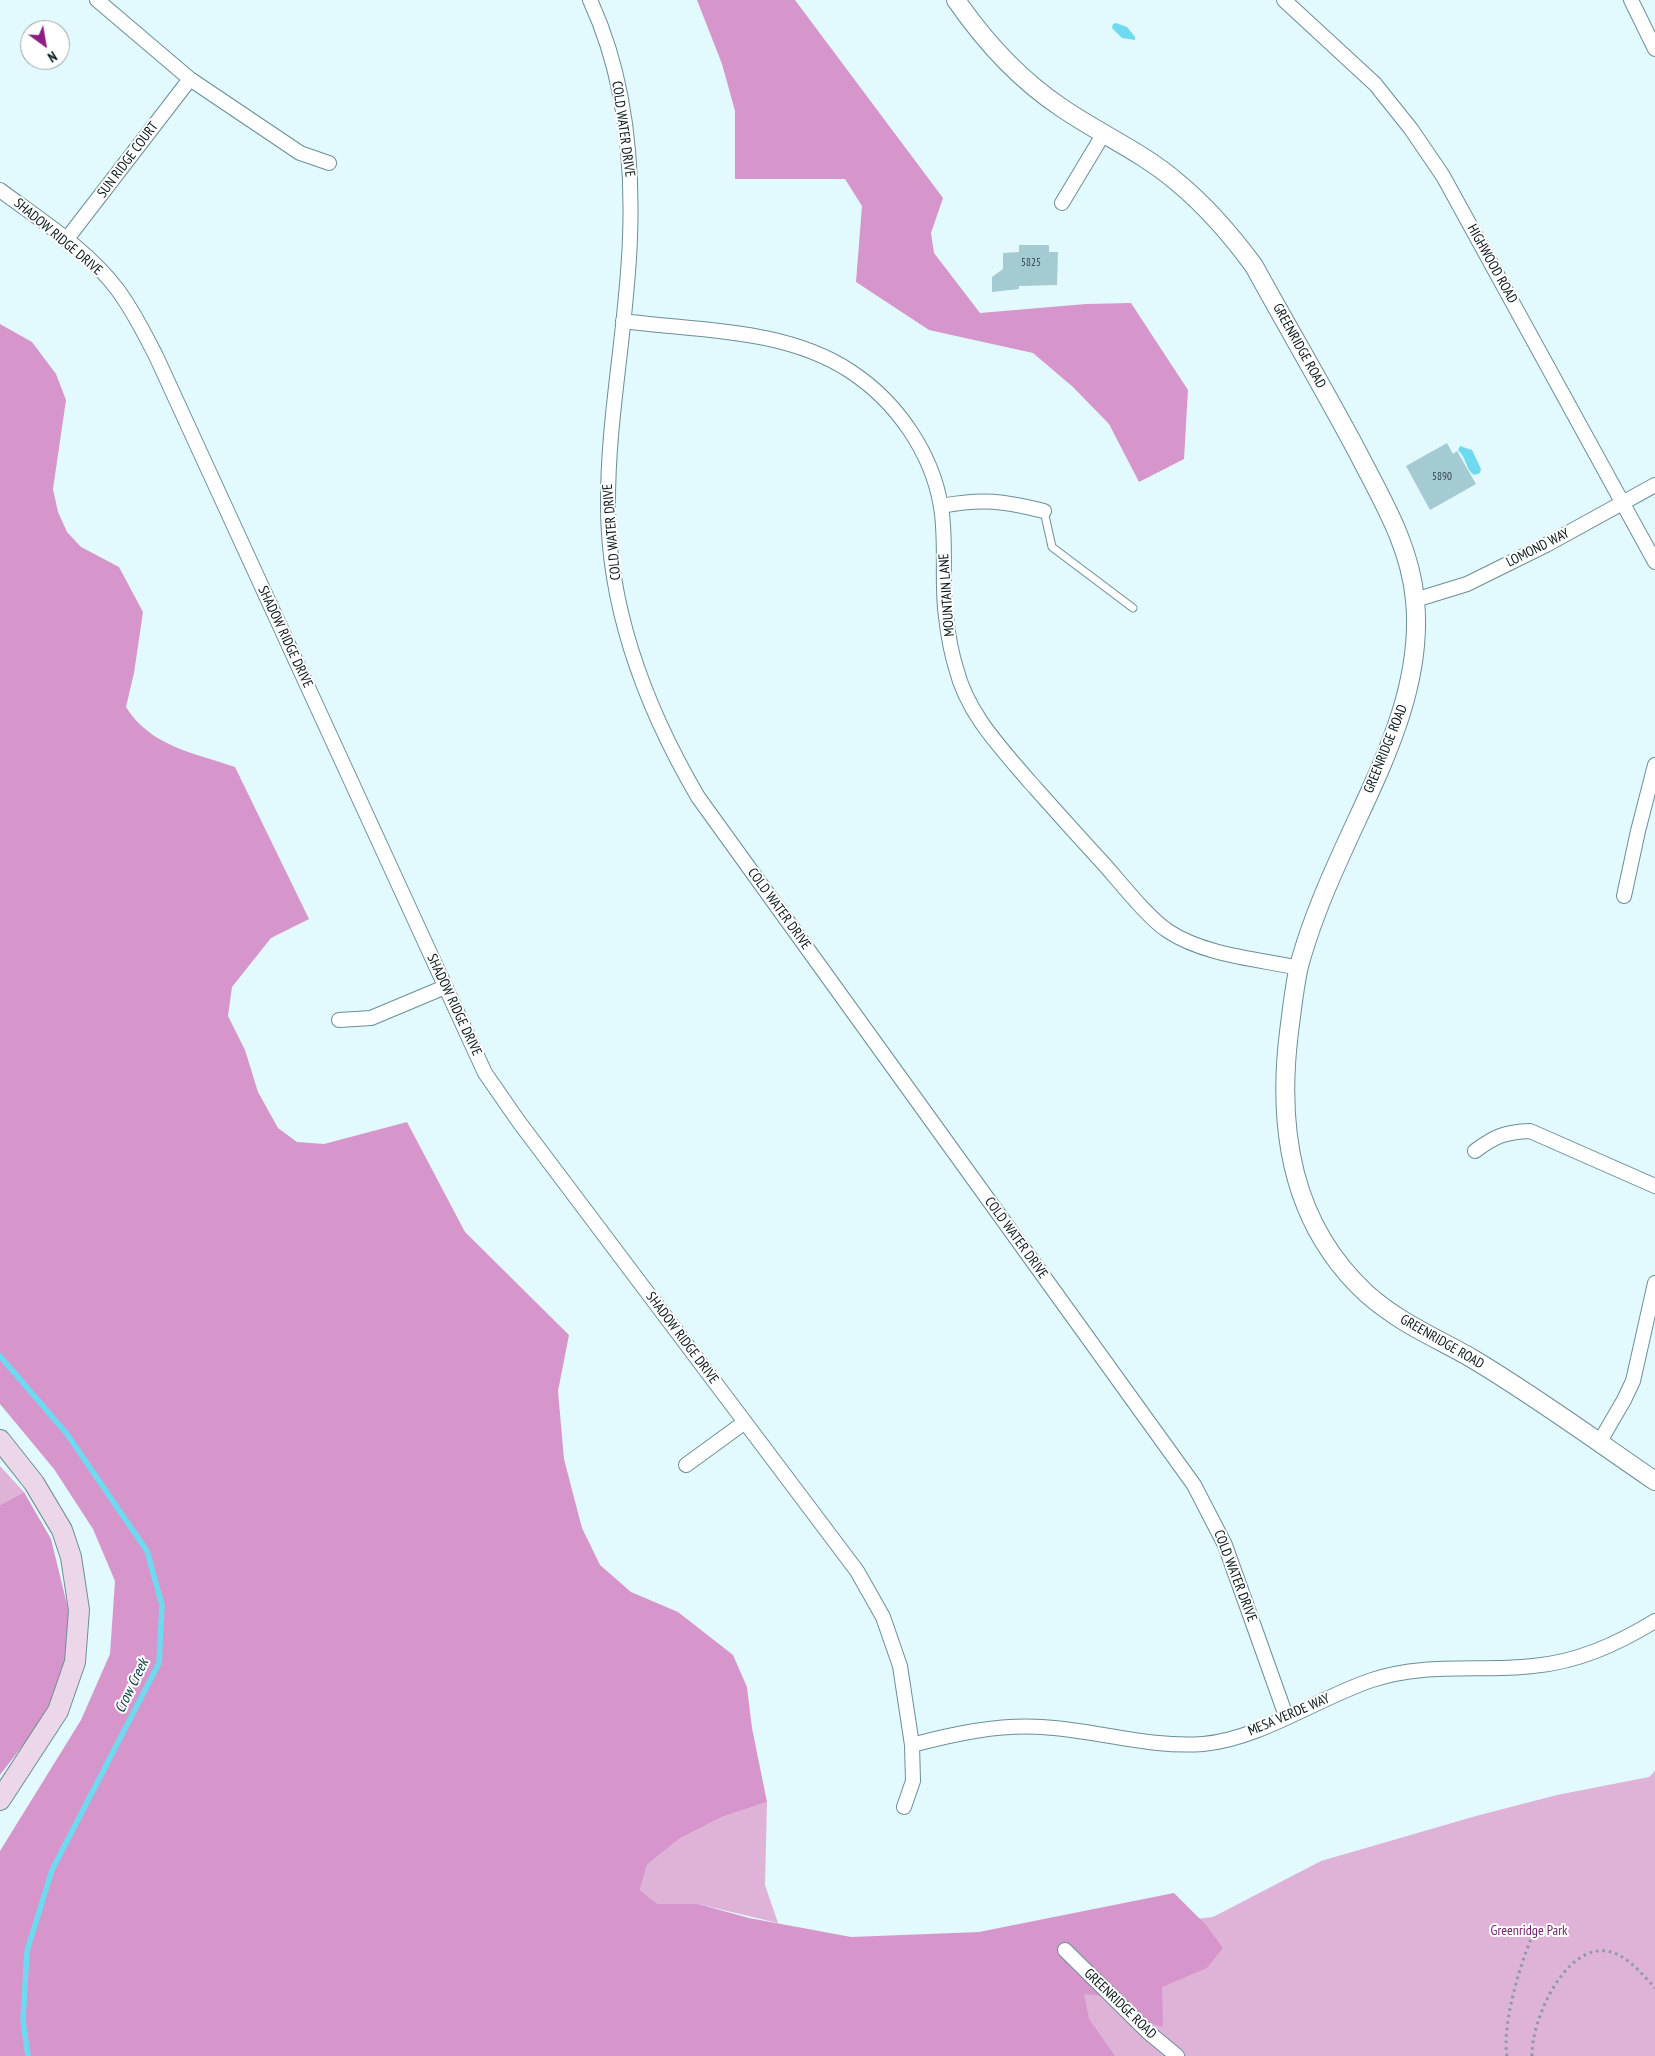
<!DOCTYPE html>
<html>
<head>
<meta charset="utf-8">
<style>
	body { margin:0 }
	#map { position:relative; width:1655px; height:2056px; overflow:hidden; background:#e2f9fe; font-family:"PT Sans Narrow",sans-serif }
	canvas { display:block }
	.north { position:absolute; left:20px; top:20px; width:50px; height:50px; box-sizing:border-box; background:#fff; border:1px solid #9da3a4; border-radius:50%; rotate:148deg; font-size:14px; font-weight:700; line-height:20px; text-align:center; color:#09181b }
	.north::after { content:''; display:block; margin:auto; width:18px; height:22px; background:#8d1e81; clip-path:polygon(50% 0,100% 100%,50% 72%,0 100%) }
</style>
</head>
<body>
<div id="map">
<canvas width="1655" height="2056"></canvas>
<div class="north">N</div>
</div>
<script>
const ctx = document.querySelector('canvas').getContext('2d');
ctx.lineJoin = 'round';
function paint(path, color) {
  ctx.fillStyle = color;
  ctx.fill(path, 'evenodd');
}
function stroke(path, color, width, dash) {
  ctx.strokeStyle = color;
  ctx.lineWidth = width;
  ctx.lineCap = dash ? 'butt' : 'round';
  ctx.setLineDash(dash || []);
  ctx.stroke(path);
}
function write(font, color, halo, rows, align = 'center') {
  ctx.font = font + ' "PT Sans Narrow",sans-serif';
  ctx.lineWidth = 4;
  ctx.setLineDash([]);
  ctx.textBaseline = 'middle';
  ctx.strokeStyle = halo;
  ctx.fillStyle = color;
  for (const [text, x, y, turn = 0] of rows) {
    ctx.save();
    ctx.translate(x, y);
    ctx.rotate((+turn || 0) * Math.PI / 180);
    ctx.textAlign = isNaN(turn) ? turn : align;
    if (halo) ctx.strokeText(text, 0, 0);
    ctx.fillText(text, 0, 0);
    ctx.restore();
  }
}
const green = new Path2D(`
	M 0,1466 L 24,1492 L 0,1505 Z
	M 1655,1771 L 1655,2056 L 1079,2056 L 1064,1923 L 1153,1924 L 1213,1917 L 1321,1861 L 1476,1816 L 1557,1795 L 1649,1777 Z
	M 767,1802 L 765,1885 L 778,1923 L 698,1904 L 658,1904 L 640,1890 L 647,1865 L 679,1839 L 722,1817 Z`);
const forest = new Path2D(`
	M 697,0 L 795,0 L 943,198 L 931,233 L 934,253 L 980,313 L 1086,304 L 1131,303 L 1188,390 L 1184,459 L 1139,482 L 1109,424 L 1073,387 L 1033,353 L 929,330 L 856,282 L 862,206 L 845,179 L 735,179 L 735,111 L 722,64 Z
	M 0,324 L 32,342 L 56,374 L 66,400 L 53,489 L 58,512 L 67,532 L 81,547 L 119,567 L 143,612 L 134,673 L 126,707 C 150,746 194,753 235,767 L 309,919 L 271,938 L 232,987 L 228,1016 L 245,1050 L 258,1092 L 278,1128 L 297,1142 L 324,1144 L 407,1122 L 465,1232 L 569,1335 L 558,1391 L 564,1459 L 582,1528 L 600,1565 L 631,1592 L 678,1612 L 733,1655 L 747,1687 L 752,1728 L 767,1802 L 722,1817 L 679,1839 L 647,1865 L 640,1890 L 658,1904 L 698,1904 L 749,1918 L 851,1937 L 979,1932 L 1174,1893 L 1206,1925 L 1223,1948 L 1207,1968 L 1162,1987 L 1163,2027 L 1139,2020 L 1115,1997 L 1084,1994 L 1089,2019 L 1115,2056 L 0,2056 L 0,1851 L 81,1720 L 110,1654 L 115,1581 L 93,1529 L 54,1469 L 0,1404 Z
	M 24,1492 L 51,1539 L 72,1625 L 66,1670 L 53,1706 L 0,1775 L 0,1505 Z`);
const water = new Path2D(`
	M 1116,23 L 1127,27 L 1135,37 L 1135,40 L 1122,38 L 1112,28 L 1113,24 Z
	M 1460,446 L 1472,450 L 1481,469 L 1480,473 L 1474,475 C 1465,469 1467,458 1458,450 Z`);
const stream = new Path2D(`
	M 0,1356 L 67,1434 L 147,1551 L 162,1605 L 159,1663 L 52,1870 L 27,1951 L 23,2021 L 28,2056`);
const building = new Path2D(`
	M 1019,245 L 1049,245 L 1049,252 L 1058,252 L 1057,285 L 1019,286 L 1019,289 L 992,292 L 992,277 L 1003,269 L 1003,253 L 1019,252 Z
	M 1447,443 L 1453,454 L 1457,451 L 1476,484 L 1430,510 L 1406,466 Z`);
const path = new Path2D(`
	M 1507,2056 C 1502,2025 1519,1968 1531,1939
	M 1532,2056 C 1531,2021 1564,1945 1607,1951 C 1626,1954 1643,1975 1655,1988`);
const service = new Path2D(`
	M 1044,511 L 1052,547 L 1133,608`);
const minor = new Path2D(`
	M 97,0 L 190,79 L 300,153 L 329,163
	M 590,0 C 624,73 633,158 630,238 C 627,329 607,418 608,509 C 609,610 647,710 698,797 L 1194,1485 L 1225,1545 L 1286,1716
	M 1284,0 L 1375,84 L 1411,129 L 1443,176 L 1655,562
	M 1631,0 L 1655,49
	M 0,190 C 40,220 87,249 117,289 C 133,310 144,333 156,356 L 485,1073 L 519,1122 L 857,1571 L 883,1617 L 900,1666 L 912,1745 L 913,1781 L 904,1807
	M 1062,203 L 1104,133
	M 66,240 L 190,79
	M 623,321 C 698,331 785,328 850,371 C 896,401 932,452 941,507 C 947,543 941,581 946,617 C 948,634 951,652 956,668 C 967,713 1000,747 1029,781 C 1054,809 1078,836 1103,863 C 1120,882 1148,918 1168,931 C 1204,955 1257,959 1299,968
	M 941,506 C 983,498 1003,501 1044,511
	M 1415,600 L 1467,584 L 1546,545 L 1655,485
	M 1624,896 L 1638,831 L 1655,765
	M 339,1020 L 371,1018 L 445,987
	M 1475,1151 C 1495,1136 1505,1132 1530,1131 L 1655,1186
	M 1599,1443 L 1624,1400 L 1633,1381 L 1655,1283
	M 686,1465 L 745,1422
	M 912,1745 C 953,1734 999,1724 1042,1727 C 1096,1730 1149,1748 1203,1744 C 1260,1739 1318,1698 1372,1680 C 1425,1662 1480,1672 1533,1666 C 1578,1662 1617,1644 1655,1621
	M 1065,1950 L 1148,2032 L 1177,2056`);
const tertiary = new Path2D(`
	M 956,0 C 985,42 1020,80 1062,108 C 1100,134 1142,152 1177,182 C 1206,206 1232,236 1254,266 C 1288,328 1324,389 1357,451 C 1382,500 1410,545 1415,600 C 1424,692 1376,776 1340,857 C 1324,892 1309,929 1299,966 C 1294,988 1292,1010 1289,1032 C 1277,1129 1291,1224 1367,1294 C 1401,1324 1435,1337 1473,1359 C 1535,1396 1595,1440 1655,1481`);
const secondary = new Path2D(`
	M 0,1440 L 34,1483 L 62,1530 L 71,1557 L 79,1610 L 75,1662 L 58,1711 L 0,1800`);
const numberNames = [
	["5825",1031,263],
	["5890",1442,477]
];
const streetNames = [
	["COLD WATER DRIVE",623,129,82],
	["SUN RIDGE COURT",128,160,-53],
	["SHADOW RIDGE DRIVE",58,237,40],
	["HIGHWOOD ROAD",1492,264,61],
	["GREENRIDGE ROAD",1299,346,61],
	["COLD WATER DRIVE",612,532,-95],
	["LOMOND WAY",1538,548,-27],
	["MOUNTAIN LANE",947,595,-94],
	["SHADOW RIDGE DRIVE",285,637,65],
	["GREENRIDGE ROAD",1386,749,-68],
	["COLD WATER DRIVE",779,909,54],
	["SHADOW RIDGE DRIVE",454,1005,65],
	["COLD WATER DRIVE",1016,1238,54],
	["SHADOW RIDGE DRIVE",682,1338,53],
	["GREENRIDGE ROAD",1442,1342,30],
	["COLD WATER DRIVE",1235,1576,69],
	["MESA VERDE WAY",1289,1715,-23],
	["GREENRIDGE ROAD",1120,2004,44]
];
const parkNames = [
	["Greenridge Park",1529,1931]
];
const waterNames = [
	["Crow Creek",132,1686,-64]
];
paint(green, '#dfb2d7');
paint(forest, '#d696cb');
paint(water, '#6edaf0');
stroke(stream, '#6edaf0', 5.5);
paint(building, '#a4cad2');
stroke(service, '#6b8f97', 9);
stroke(minor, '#6b8f97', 16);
stroke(tertiary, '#6b8f97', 20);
stroke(secondary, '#6b8f97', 22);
stroke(path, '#889ca0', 3, [2.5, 4]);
stroke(service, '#fff', 7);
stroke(minor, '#fff', 14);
stroke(tertiary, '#fff', 18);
stroke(secondary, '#ecd7e8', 20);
write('11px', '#304449', null, numberNames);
write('14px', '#09181b', '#fff', streetNames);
write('14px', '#712668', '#fff', parkNames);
write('italic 15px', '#073c45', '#fff', waterNames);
</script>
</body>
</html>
